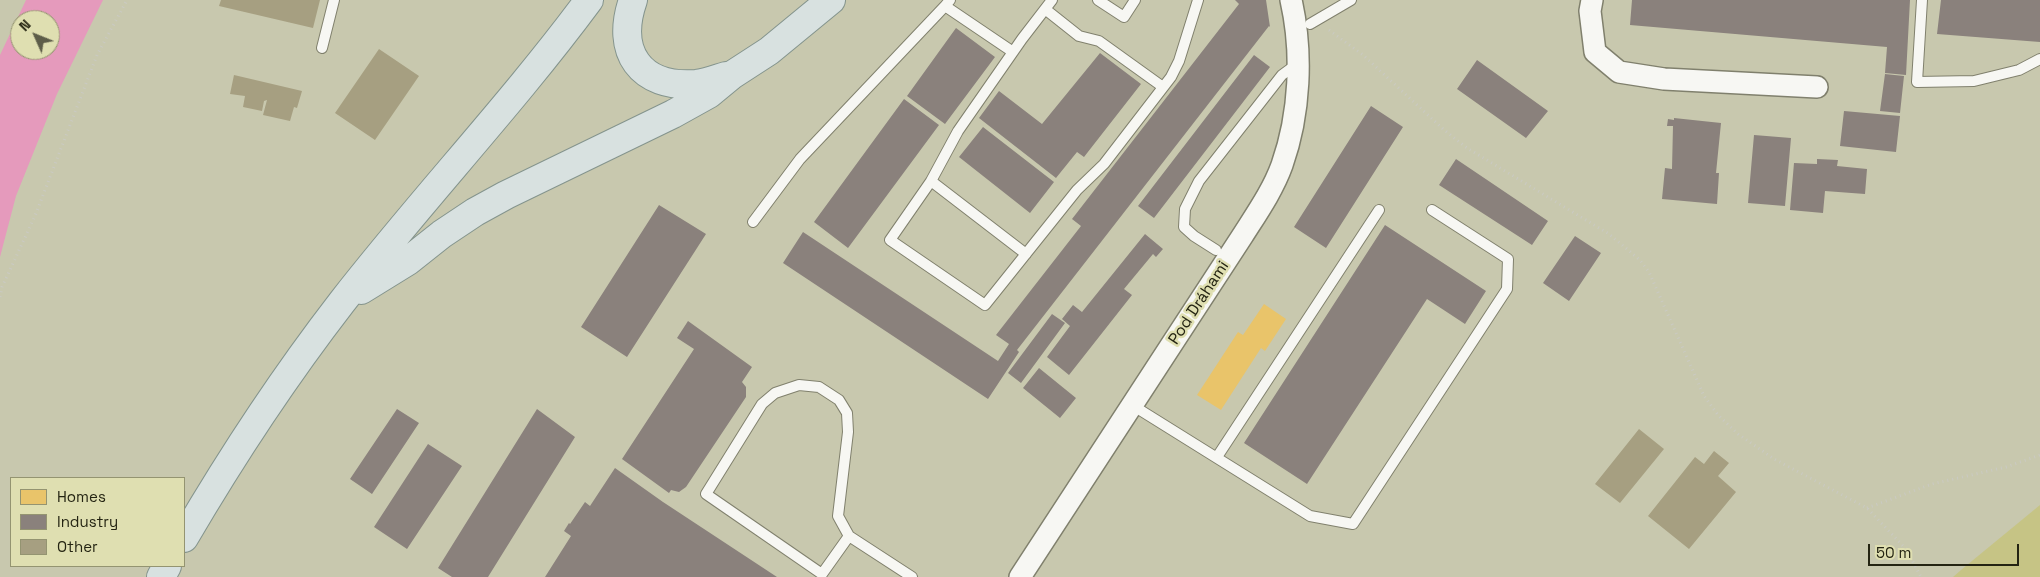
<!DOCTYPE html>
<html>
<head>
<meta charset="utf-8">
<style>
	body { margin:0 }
	#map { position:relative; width:2040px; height:577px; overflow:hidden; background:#c8c8ae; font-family:"Space Grotesk",sans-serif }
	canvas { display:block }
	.legend { position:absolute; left:10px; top:477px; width:175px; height:90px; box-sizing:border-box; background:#dfdfb1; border:1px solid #949471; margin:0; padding:6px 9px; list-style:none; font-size:15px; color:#242412 }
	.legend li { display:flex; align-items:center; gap:10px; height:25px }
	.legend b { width:25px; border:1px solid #949471 }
	.north { position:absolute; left:10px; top:10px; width:50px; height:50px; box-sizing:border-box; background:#dfdfb1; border:1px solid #949471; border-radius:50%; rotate:314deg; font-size:14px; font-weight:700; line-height:20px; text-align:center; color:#242412 }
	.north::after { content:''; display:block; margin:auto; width:18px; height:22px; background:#5d5d49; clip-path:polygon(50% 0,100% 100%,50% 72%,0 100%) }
	.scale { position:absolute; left:1868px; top:544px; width:151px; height:22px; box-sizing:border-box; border:2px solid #242412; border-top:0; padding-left:6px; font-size:15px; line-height:18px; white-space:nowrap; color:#242412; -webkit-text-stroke:4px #dfdfb1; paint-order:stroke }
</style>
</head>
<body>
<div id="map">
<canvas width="2040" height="577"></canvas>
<ul class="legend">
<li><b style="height:14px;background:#e9c46a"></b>Homes</li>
<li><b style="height:14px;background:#8a817c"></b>Industry</li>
<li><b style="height:14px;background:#a69f81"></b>Other</li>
</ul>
<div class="north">N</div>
<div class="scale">50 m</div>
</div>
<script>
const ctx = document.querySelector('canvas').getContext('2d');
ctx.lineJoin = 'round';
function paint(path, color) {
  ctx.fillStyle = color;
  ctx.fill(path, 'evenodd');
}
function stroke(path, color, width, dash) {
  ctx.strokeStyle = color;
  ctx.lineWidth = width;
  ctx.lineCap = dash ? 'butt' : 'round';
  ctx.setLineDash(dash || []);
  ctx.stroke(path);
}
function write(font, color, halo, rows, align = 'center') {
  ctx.font = font + ' "Space Grotesk",sans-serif';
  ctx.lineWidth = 5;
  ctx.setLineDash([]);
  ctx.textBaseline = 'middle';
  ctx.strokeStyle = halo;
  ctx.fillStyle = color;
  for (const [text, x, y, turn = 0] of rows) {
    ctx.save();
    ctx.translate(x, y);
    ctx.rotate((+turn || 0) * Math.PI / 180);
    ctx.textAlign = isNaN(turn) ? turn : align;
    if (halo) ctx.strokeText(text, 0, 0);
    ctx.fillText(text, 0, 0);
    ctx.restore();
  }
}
const green = new Path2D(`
	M 2040,505 L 2040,577 L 1953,577 L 1961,570 Z`);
const water = new Path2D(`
	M 26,0 L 103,0 L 57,94 L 16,196 L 0,257 L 0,55 ZM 20,20 L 50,20 L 50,50 L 20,50 Z`);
const homes = new Path2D(`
	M 1264,304 L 1286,319 L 1265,351 L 1261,348 L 1221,410 L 1197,395 L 1238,332 L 1243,335 Z`);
const industry = new Path2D(`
	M 1235,0 L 1266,0 L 1270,27 L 1269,26 L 1017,350 L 1019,352 L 988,399 L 783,263 L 803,232 L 998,361 L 1009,344 L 996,335 L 1081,226 L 1072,219 L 1239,4 Z
	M 1632,0 L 1910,0 L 1906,75 L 1885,73 L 1887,47 L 1630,25 Z
	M 1941,0 L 2040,0 L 2040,42 L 1937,34 Z
	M 956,28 L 995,57 L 945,124 L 907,96 Z
	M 1100,53 L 1141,84 L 1084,157 L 1077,152 L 1056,178 L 979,118 L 999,91 L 1042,124 Z
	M 1254,55 L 1270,67 L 1154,218 L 1138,206 Z
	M 1477,60 L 1548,111 L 1526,138 L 1457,89 Z
	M 1885,74 L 1904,76 L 1900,113 L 1880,111 Z
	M 904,99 L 939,125 L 848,248 L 814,222 Z
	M 1371,106 L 1403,127 L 1326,248 L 1294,227 Z
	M 1844,111 L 1900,116 L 1896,152 L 1840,146 Z
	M 1674,118 L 1721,123 L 1716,173 L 1719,173 L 1717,204 L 1662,199 L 1665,168 L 1672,169 L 1673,126 L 1667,126 L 1668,119 L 1674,120 Z
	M 983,127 L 1054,182 L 1030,213 L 959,157 Z
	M 1754,135 L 1791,138 L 1785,206 L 1748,203 Z
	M 1456,159 L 1548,221 L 1532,245 L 1439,185 Z
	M 1817,159 L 1838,160 L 1837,166 L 1867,169 L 1865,194 L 1825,191 L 1823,213 L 1790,210 L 1794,163 L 1817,164 Z
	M 659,205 L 706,234 L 627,357 L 581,327 Z
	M 1385,225 L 1486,291 L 1465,324 L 1427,299 L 1307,484 L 1244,443 Z
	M 1145,234 L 1163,249 L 1156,257 L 1153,254 L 1124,289 L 1132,295 L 1069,375 L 1047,357 L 1070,326 L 1062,319 L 1073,305 L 1082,312 Z
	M 1575,236 L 1601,253 L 1569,301 L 1543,283 Z
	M 1052,314 L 1065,323 L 1021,383 L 1008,373 Z
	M 688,321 L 752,367 L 742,382 L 746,387 L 746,397 L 686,487 L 679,492 L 671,490 L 669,493 L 622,459 L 694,349 L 677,338 Z
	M 1039,368 L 1076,398 L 1060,418 L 1023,388 Z
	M 397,409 L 419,423 L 372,494 L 350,479 Z
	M 537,409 L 575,437 L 488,577 L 452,577 L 438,568 Z
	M 428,444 L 462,466 L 407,549 L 374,527 Z
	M 615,468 L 663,502 L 777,577 L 545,577 L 571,536 L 564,531 L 569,523 L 570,524 L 585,502 L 590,506 Z`);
const building = new Path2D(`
	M 221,0 L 320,0 L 313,28 L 219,6 Z
	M 379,49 L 419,76 L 375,140 L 335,113 Z
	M 234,75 L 302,91 L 297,108 L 294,107 L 290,121 L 263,115 L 267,100 L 264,101 L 262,111 L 243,107 L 245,96 L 230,94 Z
	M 1639,429 L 1664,449 L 1620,503 L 1595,484 Z
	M 1714,451 L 1729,463 L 1718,476 L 1736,492 L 1689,549 L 1648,516 L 1695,457 L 1704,464 Z`);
const path = new Path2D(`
	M 1329,30 L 1363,55 L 1443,129 L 1467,148 L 1609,234 L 1640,260 L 1649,272 L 1704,396 L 1718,415 L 1738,434 L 1774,459 L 1867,508 L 1906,549 L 1921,577
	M 0,297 L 2,287 L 35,216 L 97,55 L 127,0
	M 1867,508 L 1932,484 L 2006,467 L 2040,455`);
const service = new Path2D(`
	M 950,0 L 945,6 L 1013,52
	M 1098,0 L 1124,17 L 1135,0
	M 1922,0 L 1917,82 L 1974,81 L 2019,70 L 2040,59
	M 1045,9 L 1079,36 L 1099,41 L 1163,87
	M 1310,24 L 1351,0
	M 322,48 L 334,0
	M 931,181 L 890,240 L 985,305 L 1077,190 L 1104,164 L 1171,77 L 1179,61 L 1198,0
	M 753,222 L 800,159 L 945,6
	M 1216,250 L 1194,236 L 1184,227 L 1185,209 L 1199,181 L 1282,75 L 1297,64
	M 1026,254 L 931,181 L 958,131 L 1022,39 L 1052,0
	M 1132,405 L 1310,516 L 1353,524 L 1507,289 L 1508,259 L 1432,210
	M 1217,457 L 1379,210
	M 849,536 L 822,574 L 706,494 L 762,404 L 775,393 L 799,385 L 819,387 L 839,400 L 847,413 L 848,432 L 838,516 L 849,536 L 912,577`);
const minor = new Path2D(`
	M 1592,0 L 1590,11 L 1595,52 L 1619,72 L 1664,79 L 1817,87
	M 1020,577 L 1243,235 C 1257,213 1273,190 1282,165 C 1300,114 1303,53 1291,0`);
const primary = new Path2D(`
	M 633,0 C 615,52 640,88 696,84 C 706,83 716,79 726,76
	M 361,290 L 408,261 L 442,234 L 475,212 L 506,195 L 673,114 L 709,94 L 732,75 L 769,51 L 831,0
	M 184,538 C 232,456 284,377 342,302 C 422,199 512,104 589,0
	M 161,577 L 167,566`);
const streetNames = [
	["Pod Dráhami",1199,303,-57]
];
paint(green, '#c6c485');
paint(water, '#e59abc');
paint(homes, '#e9c46a');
paint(industry, '#8a817c');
paint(building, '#a69f81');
stroke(service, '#80806d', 12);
stroke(minor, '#80806d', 24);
stroke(primary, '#84948d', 30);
stroke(path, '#cacac2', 3, [1, 4]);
stroke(service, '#f7f7f3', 10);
stroke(minor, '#f7f7f3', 21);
stroke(primary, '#d8e1e0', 28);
write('16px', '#242412', '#dfdfb1', streetNames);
</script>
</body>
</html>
